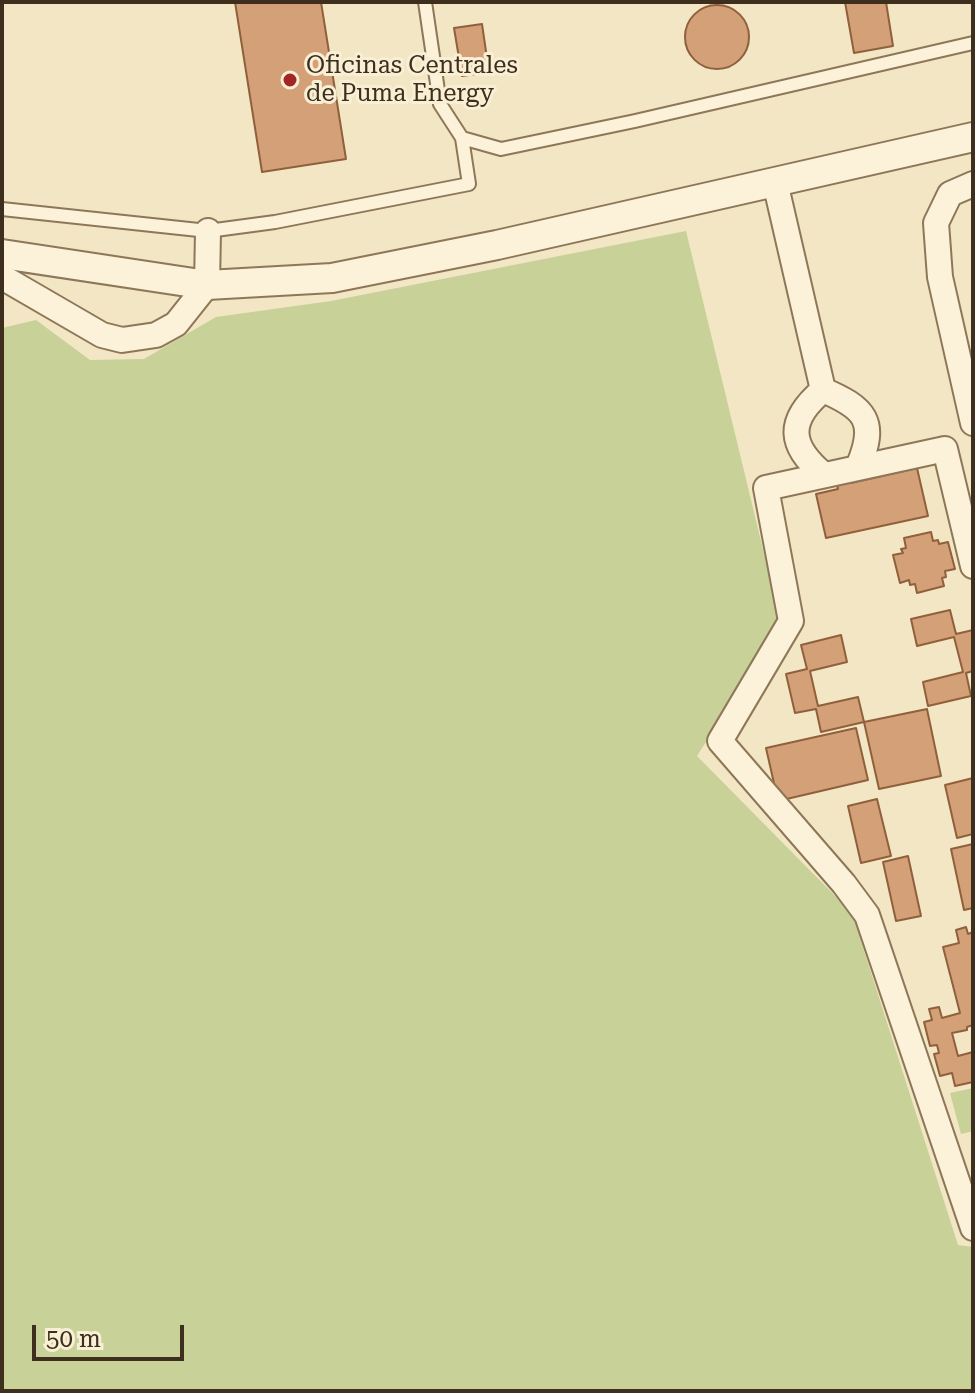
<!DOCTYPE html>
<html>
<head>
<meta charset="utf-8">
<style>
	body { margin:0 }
	#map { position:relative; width:975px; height:1393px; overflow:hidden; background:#f2e6c4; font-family:"Roboto Serif",serif }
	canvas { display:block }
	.frame { position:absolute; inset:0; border:4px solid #3d2e1e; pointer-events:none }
	.scale { position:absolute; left:32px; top:1325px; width:152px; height:36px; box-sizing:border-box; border:4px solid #3d2e1e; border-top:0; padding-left:10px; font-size:24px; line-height:28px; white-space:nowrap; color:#3d2e1e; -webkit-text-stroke:6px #f8efd5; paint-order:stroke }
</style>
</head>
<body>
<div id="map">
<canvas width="975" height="1393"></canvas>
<div class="frame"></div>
<div class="scale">50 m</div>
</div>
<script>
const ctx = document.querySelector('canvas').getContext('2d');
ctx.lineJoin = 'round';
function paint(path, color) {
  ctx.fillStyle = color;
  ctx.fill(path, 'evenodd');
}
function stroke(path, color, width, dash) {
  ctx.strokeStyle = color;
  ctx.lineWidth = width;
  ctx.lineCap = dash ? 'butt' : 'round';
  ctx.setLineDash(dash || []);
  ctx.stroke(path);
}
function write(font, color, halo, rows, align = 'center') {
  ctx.font = font + ' "Roboto Serif",serif';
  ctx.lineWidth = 6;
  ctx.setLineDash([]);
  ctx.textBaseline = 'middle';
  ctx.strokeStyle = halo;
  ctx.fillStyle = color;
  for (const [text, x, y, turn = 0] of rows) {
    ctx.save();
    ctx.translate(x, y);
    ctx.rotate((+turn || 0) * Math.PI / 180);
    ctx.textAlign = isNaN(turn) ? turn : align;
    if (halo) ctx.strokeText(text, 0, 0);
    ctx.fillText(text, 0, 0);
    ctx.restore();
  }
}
const green = new Path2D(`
	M 686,231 L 781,624 L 697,756 L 852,913 L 958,1245 L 973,1247 L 973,1391 L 2,1391 L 2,328 L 36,320 L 90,360 L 144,359 L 216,317 L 331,301 Z
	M 973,1088 L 973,1131 L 961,1134 L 950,1093 Z`);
const building = new Path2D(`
	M 235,2 L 321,2 L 346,159 L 262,172 Z
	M 845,2 L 886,2 L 893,46 L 854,53 Z
	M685 37a32 32 0 1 1 64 0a32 32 0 1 1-64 0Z
	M 482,24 L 489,72 L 462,76 L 454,28 Z
	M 917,468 L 928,516 L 826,538 L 816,494 L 838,489 L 835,478 L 849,475 L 851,483 Z
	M 931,532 L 933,541 L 938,540 L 939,544 L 948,542 L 955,569 L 945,571 L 946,577 L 942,578 L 944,586 L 917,593 L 915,584 L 910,585 L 909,580 L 900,583 L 893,555 L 903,553 L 901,549 L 906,548 L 904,538 Z
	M 950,610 L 956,634 L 973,630 L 973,671 L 966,673 L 971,696 L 928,706 L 923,682 L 963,672 L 954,637 L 917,646 L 911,619 Z
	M 841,635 L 847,662 L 810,671 L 818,706 L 858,697 L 864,722 L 821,732 L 816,709 L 795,713 L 786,674 L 807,669 L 801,645 Z
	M 927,709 L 941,776 L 879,789 L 864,722 Z
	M 856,728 L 868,780 L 778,801 L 766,748 Z
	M 973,778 L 973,834 L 957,838 L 945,785 Z
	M 877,799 L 891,856 L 861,863 L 848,806 Z
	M 973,844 L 973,908 L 964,910 L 951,849 Z
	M 908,856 L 921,916 L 896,921 L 883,862 Z
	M 966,927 L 968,934 L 973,932 L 973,1025 L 967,1027 L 967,1030 L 952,1033 L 958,1056 L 973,1052 L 973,1082 L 955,1086 L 952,1073 L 940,1076 L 934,1054 L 939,1053 L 937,1045 L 930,1046 L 924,1022 L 932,1020 L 929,1009 L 939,1007 L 942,1018 L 960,1013 L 943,947 L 959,943 L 956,930 Z`);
const service = new Path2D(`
	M 462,138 L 501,149 L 635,121 L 973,43
	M 2,209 L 208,231 L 275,222 L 469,184 L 462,138 L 440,104 L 425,2`);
const minor = new Path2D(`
	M 775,182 L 823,390
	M 973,184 L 950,194 L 936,223 L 940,277 L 973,423
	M 2,277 L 102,335 L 122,340 L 156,335 L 176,324 L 207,285 L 208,231
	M 823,390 C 786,421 789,446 824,475
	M 823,390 C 865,408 878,421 858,467
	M 973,566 L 945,449 L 766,488 L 791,621 L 720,741 L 844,884 L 867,915 L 973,1228`);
const tertiary = new Path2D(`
	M 2,254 L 207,285 L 332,278 L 497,245 L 973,137`);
const markers = [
	[290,80,8,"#a22724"]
];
const poiNames = [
	["Oficinas Centrales",306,66],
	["de Puma Energy",306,94]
];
paint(green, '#c8d197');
paint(building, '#d3a077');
stroke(building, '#90603c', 2);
stroke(service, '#8e7759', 16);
stroke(minor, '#8e7759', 28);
stroke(tertiary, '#8e7759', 32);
stroke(service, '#fbf2d9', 12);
stroke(minor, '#fbf2d9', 24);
stroke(tertiary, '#fbf2d9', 28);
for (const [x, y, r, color] of markers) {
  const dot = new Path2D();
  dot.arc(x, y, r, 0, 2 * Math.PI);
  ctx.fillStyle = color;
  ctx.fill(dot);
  stroke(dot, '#f8efd5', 3);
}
write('24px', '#3d2e1e', '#f8efd5', poiNames, 'left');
</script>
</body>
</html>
